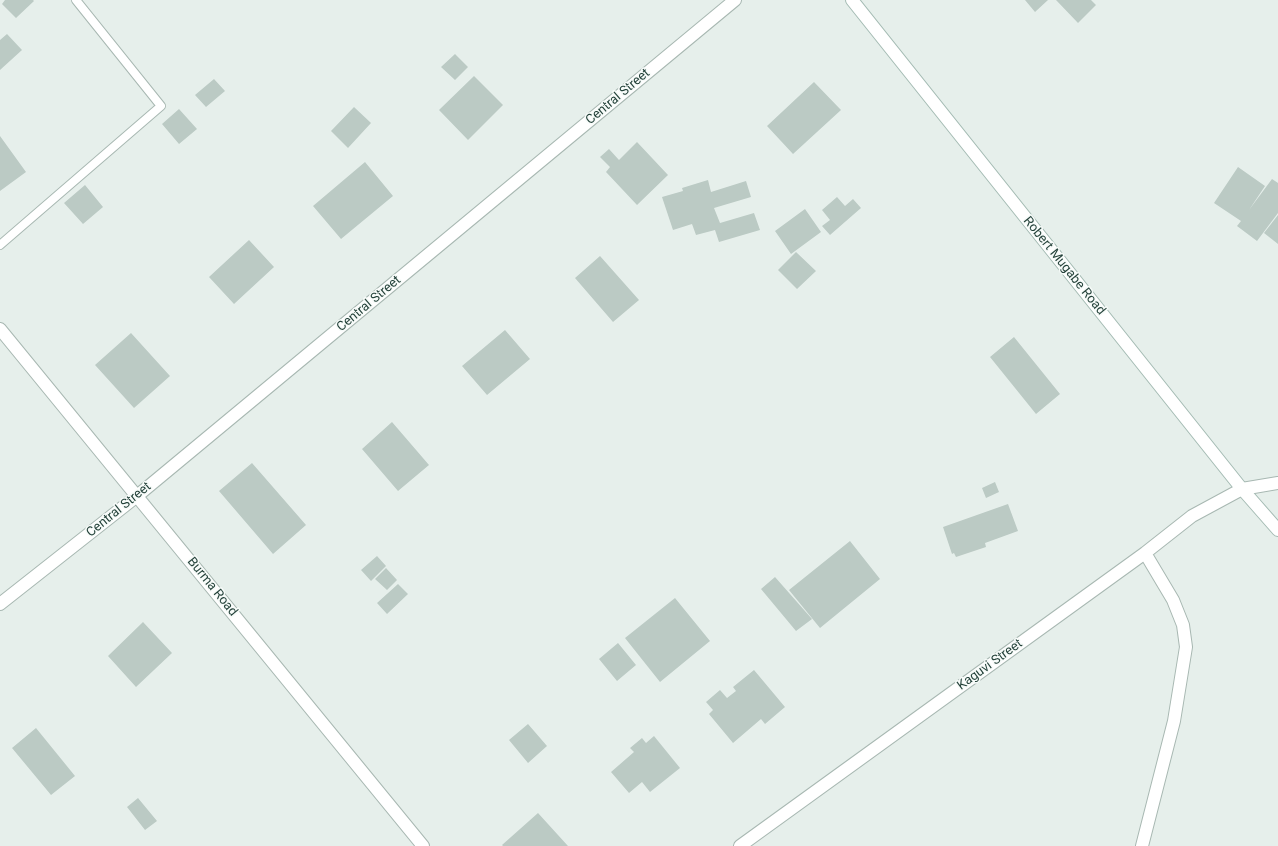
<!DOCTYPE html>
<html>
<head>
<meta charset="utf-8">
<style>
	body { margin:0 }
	canvas { display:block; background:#e6efeb }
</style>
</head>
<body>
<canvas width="1278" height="846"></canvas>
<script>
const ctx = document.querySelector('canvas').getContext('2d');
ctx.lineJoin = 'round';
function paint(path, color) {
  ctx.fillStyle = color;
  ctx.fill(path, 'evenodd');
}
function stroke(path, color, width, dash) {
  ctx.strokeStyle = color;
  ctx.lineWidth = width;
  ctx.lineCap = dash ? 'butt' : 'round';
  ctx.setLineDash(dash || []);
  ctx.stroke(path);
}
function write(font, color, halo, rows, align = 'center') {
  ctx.font = font + ' Roboto,sans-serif';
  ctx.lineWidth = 3;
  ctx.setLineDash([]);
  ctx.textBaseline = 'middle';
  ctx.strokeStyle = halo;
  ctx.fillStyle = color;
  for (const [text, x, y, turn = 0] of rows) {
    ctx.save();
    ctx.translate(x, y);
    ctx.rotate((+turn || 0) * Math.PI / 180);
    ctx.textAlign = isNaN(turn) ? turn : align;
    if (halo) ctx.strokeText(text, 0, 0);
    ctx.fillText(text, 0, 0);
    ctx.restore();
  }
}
const building = new Path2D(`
	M 5,0 L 33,0 L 34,1 L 16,18 L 2,4 Z
	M 1025,0 L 1048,0 L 1035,12 Z
	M 1056,0 L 1091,0 L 1096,5 L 1078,23 Z
	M 7,34 L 22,50 L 0,70 L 0,40 Z
	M 455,54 L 468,67 L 455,80 L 441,67 Z
	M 474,76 L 503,105 L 468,140 L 439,110 Z
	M 214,79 L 225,91 L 206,107 L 195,95 Z
	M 814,82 L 841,110 L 793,154 L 767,126 Z
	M 354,107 L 371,123 L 348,148 L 331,131 Z
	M 179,109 L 197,129 L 179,144 L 162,124 Z
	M 0,136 L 26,172 L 0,191 Z
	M 637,142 L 668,175 L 637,205 L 606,172 L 610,167 L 600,157 L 609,149 L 619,160 Z
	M 365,162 L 393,196 L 341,239 L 313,206 Z
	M 1238,167 L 1265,186 L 1249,210 L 1272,179 L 1278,183 L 1278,213 L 1257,241 L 1237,226 L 1241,221 L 1214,203 Z
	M 708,180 L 711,192 L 746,181 L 751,197 L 714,208 L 720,223 L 754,213 L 760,230 L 719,242 L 715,230 L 696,235 L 692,224 L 673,230 L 662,197 L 683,191 L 682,188 Z
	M 85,185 L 103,207 L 83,224 L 64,203 Z
	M 837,197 L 845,206 L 853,199 L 861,208 L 830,235 L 822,226 L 830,220 L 822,210 Z
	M 805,209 L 821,232 L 791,254 L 775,231 Z
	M 1278,215 L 1278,244 L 1264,233 Z
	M 249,240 L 274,267 L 234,304 L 209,277 Z
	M 796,252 L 816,271 L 797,289 L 778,270 Z
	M 600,256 L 639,300 L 613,322 L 575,278 Z
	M 505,330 L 530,359 L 487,395 L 462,366 Z
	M 131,333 L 170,376 L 134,408 L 95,365 Z
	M 1014,337 L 1060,394 L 1036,414 L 990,357 Z
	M 392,422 L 429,465 L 398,491 L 362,449 Z
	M 252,463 L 306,525 L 273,554 L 219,491 Z
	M 995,482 L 999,492 L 986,498 L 982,488 Z
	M 1008,504 L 1018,531 L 985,543 L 986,547 L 956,557 L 954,553 L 952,554 L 943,527 Z
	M 850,541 L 880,579 L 820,628 L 789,590 Z
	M 377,556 L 386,566 L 371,581 L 361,570 Z
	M 386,568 L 397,580 L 387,590 L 375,579 Z
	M 775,577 L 812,619 L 796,631 L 761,589 Z
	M 398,584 L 408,594 L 387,614 L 377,603 Z
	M 675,598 L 710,641 L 660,682 L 625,638 Z
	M 143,622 L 172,653 L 136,687 L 108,656 Z
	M 618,643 L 636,665 L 617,681 L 599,659 Z
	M 754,670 L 785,707 L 765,724 L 761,719 L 733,743 L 709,714 L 713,710 L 706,702 L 720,690 L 727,698 L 736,691 L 733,687 Z
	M 528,724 L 547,746 L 528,763 L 509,740 Z
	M 36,728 L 75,776 L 51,795 L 12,748 Z
	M 654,736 L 680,768 L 650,792 L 642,782 L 629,793 L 611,772 L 634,752 L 630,748 L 642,738 L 646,743 Z
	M 138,798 L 157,821 L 145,830 L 127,807 Z
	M 538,813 L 568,846 L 503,846 L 502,845 Z`);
const service = new Path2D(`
	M 0,245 L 161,106 L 76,0`);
const minor = new Path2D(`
	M 0,329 L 423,846
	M 0,604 L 137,496 L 735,0
	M 740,846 L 1145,553 L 1192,516 L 1242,489 L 1278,483
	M 1142,846 L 1174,721 L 1186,647 L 1183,625 L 1173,600 L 1145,553`);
const secondary = new Path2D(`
	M 852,0 L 1242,489 L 1278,530`);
const streetNames = [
	["Central Street",618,97,-40],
	["Robert Mugabe Road",1064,266,51],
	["Central Street",369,304,-40],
	["Central Street",119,510,-39],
	["Burma Road",212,587,51],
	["Kaguvi Street",990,665,-36]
];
paint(building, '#bbcac4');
stroke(service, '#a8b8b2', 10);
stroke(minor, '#a8b8b2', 14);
stroke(secondary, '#a4bbb3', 14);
stroke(service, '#fff', 8);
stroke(minor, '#fff', 12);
stroke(secondary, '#fff', 12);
write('13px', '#24423a', '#f7fbf9', streetNames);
</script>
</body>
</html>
